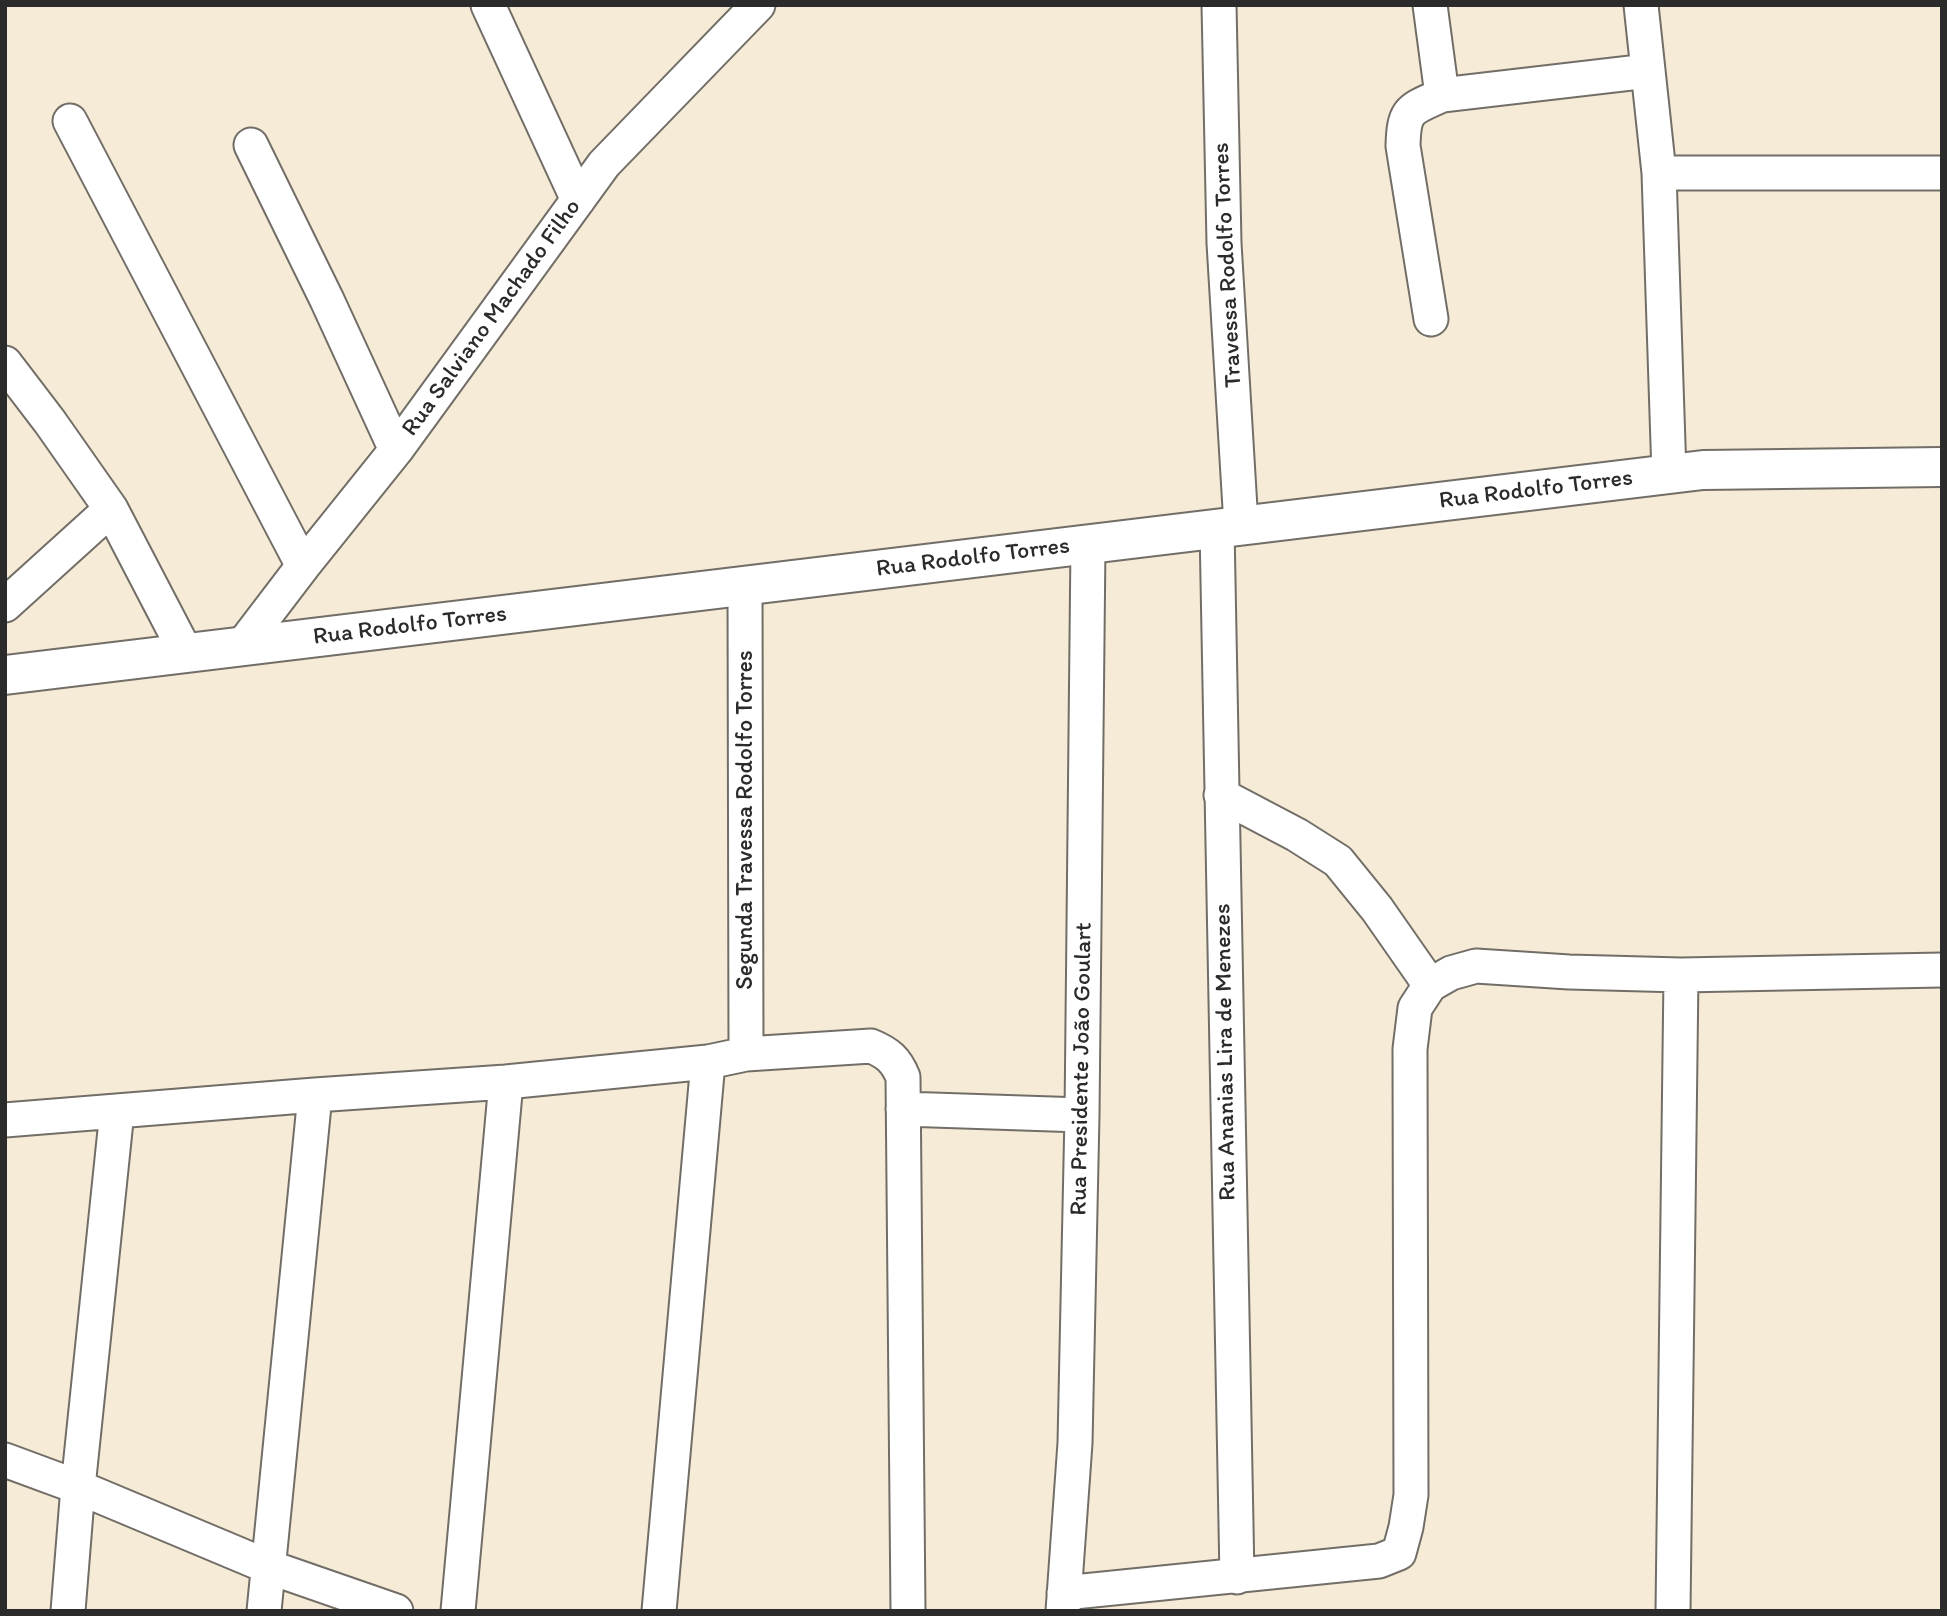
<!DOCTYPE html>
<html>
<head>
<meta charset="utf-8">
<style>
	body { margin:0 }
	#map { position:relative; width:1947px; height:1616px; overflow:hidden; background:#f5ebd6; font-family:Itim,sans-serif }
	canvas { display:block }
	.frame { position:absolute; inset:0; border:7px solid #2b2b2b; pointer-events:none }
</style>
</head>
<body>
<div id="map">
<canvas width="1947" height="1616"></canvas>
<div class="frame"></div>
</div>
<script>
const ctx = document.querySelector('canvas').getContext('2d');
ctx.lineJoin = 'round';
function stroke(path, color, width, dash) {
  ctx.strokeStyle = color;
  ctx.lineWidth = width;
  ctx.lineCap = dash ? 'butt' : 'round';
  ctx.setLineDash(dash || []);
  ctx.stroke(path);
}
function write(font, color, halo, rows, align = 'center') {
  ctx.font = font + ' Itim,sans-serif';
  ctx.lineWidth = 7;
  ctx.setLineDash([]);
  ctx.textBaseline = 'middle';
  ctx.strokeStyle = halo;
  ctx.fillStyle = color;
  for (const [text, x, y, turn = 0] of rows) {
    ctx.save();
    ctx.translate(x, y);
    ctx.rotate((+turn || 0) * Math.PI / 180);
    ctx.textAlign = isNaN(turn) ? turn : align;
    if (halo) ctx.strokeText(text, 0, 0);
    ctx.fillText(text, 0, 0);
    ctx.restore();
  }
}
const minor = new Path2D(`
	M 488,5 L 578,200
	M 1219,5 L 1224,243 L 1241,525
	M 1430,5 L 1442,95
	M 1641,5 L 1659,173 L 1669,474
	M 70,121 L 303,566
	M 251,145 L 327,300 L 396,450
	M 1659,173 L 1942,173
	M 1431,319 L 1403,146 C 1404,108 1410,110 1442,95 L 1648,71
	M 5,363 L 50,422 L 111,509 L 186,653
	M 1217,528 L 1237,1577
	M 745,586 L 746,1054
	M 5,605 L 111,509
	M 242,646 L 303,566 L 396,450 L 604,164 L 758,5
	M 1221,795 L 1297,835 L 1338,861 L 1377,909 L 1430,985
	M 903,1109 L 1082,1115
	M 5,1120 L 315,1095 L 506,1082 L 708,1062 L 746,1054 L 871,1046 C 888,1053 896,1060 903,1077 L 908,1611
	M 5,1460 L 78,1487 L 269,1567 L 396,1611
	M 1064,1593 L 1379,1561 L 1399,1553 L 1406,1527 L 1411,1495 L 1410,1049 L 1415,1008 L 1430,985 L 1451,973 L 1476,966 L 1569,972 L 1681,975 L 1942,970
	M 68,1611 L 78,1487 L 117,1111
	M 264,1611 L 315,1095
	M 458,1611 L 506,1082
	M 659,1611 L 708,1062
	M 1063,1611 L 1075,1443 L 1082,1115 L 1088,544
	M 1673,1611 L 1681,975`);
const secondary = new Path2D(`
	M 5,675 L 1703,470 L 1942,467`);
const streetNames = [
	["Travessa Rodolfo Torres",1228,265,-93],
	["Rua Salviano Machado Filho",492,318,-54],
	["Rua Rodolfo Torres",1536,490,-7],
	["Rua Rodolfo Torres",973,558,-7],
	["Rua Rodolfo Torres",410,626,-7],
	["Segunda Travessa Rodolfo Torres",746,820,-90],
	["Rua Ananias Lira de Menezes",1226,1052,-91],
	["Rua Presidente João Goulart",1082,1069,-89]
];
stroke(minor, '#726e67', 37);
stroke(secondary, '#726e67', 42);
stroke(minor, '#fff', 33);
stroke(secondary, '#fff', 38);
write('24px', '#2b2b2b', '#fff', streetNames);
</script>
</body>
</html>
